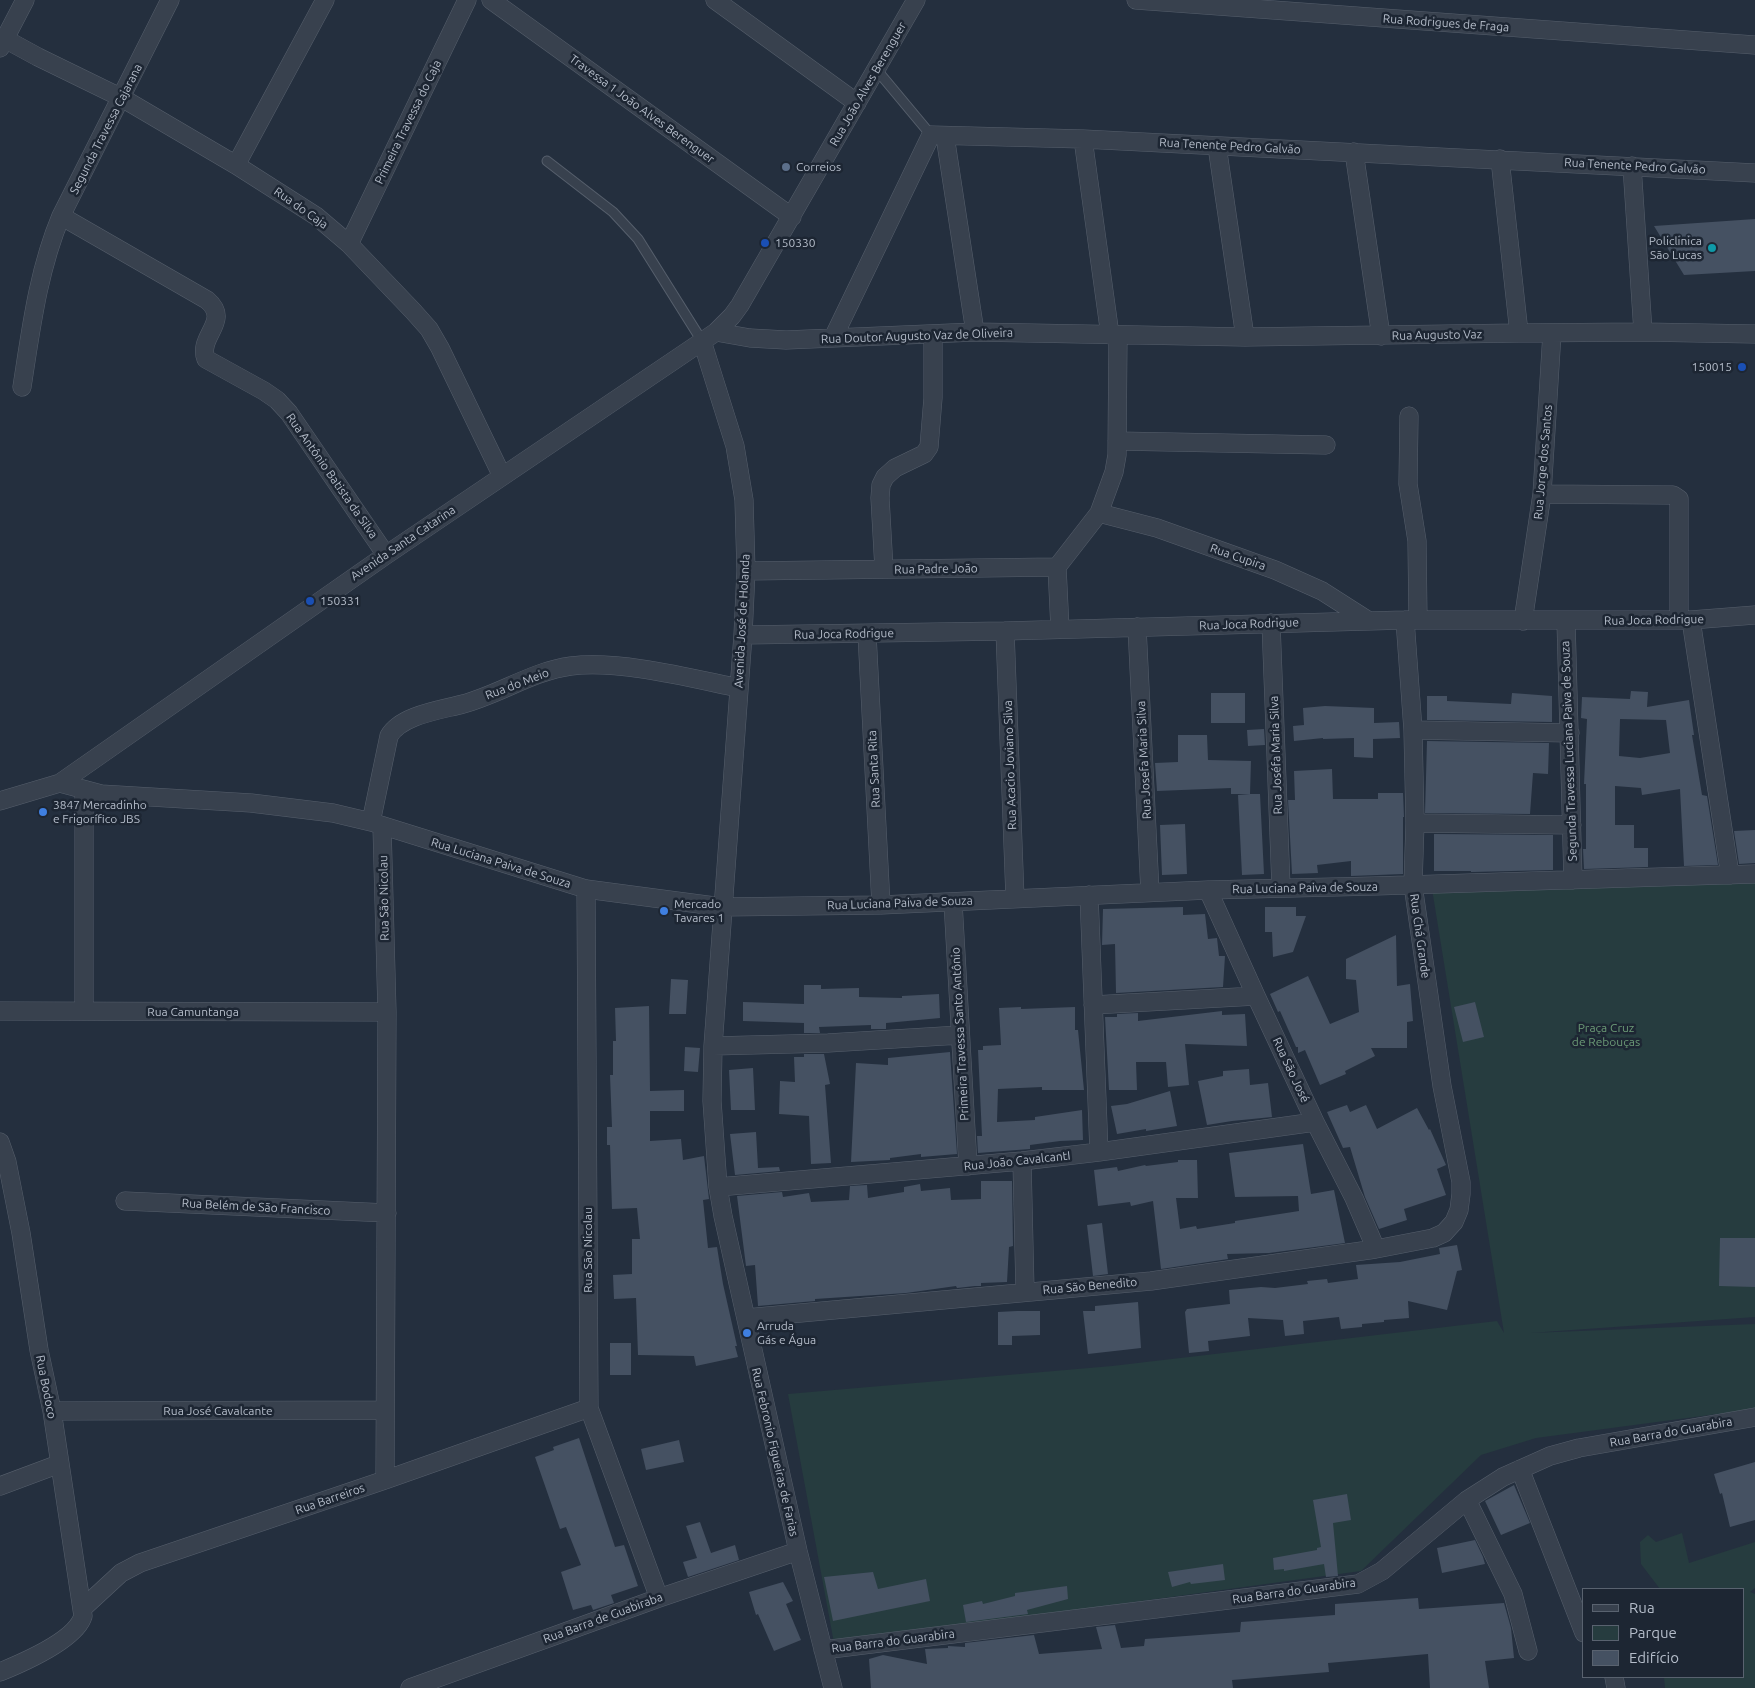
<!DOCTYPE html>
<html>
<head>
<meta charset="utf-8">
<style>
	body { margin:0 }
	#map { position:relative; width:1755px; height:1688px; overflow:hidden; background:#242f3e; font-family:Ubuntu,sans-serif }
	canvas { display:block }
	.legend { position:absolute; left:1582px; top:1588px; width:162px; height:90px; box-sizing:border-box; background:#1d2633; border:1px solid #59626f; margin:0; padding:6px 9px; list-style:none; font-size:15px; color:#b4bcc9 }
	.legend li { display:flex; align-items:center; gap:10px; height:25px }
	.legend b { width:25px; border:1px solid #59626f }
</style>
</head>
<body>
<div id="map">
<canvas width="1755" height="1688"></canvas>
<ul class="legend">
<li><b style="height:6px;background:#38414e"></b>Rua</li>
<li><b style="height:14px;background:#263c3f"></b>Parque</li>
<li><b style="height:14px;background:#455162"></b>Edifício</li>
</ul>
</div>
<script>
const ctx = document.querySelector('canvas').getContext('2d');
ctx.lineJoin = 'round';
function paint(path, color) {
  ctx.fillStyle = color;
  ctx.fill(path, 'evenodd');
}
function stroke(path, color, width, dash) {
  ctx.strokeStyle = color;
  ctx.lineWidth = width;
  ctx.lineCap = dash ? 'butt' : 'round';
  ctx.setLineDash(dash || []);
  ctx.stroke(path);
}
function write(font, color, halo, rows, align = 'center') {
  ctx.font = font + ' Ubuntu,sans-serif';
  ctx.lineWidth = 5;
  ctx.setLineDash([]);
  ctx.textBaseline = 'middle';
  ctx.strokeStyle = halo;
  ctx.fillStyle = color;
  for (const [text, x, y, turn = 0] of rows) {
    ctx.save();
    ctx.translate(x, y);
    ctx.rotate((+turn || 0) * Math.PI / 180);
    ctx.textAlign = isNaN(turn) ? turn : align;
    if (halo) ctx.strokeText(text, 0, 0);
    ctx.fillText(text, 0, 0);
    ctx.restore();
  }
}
const green = new Path2D(`
	M 1755,880 L 1755,1317 L 1530,1333 L 1755,1324 L 1755,1409 L 1536,1438 L 1481,1455 L 1361,1571 L 834,1643 L 788,1394 L 1112,1366 L 1497,1321 L 1504,1333 L 1432,889 Z
	M 1682,1533 L 1689,1563 L 1755,1542 L 1755,1588 L 1750,1592 L 1755,1594 L 1755,1688 L 1665,1688 L 1664,1677 L 1744,1677 L 1744,1589 L 1660,1589 L 1641,1564 L 1640,1542 L 1648,1535 L 1656,1542 Z`);
const building = new Path2D(`
	M 1755,219 L 1755,271 L 1684,275 L 1654,226 Z
	M 1631,691 L 1648,692 L 1647,707 L 1689,700 L 1694,735 L 1692,735 L 1702,795 L 1707,796 L 1718,865 L 1684,866 L 1680,789 L 1642,795 L 1641,788 L 1615,786 L 1615,825 L 1634,825 L 1634,848 L 1648,848 L 1648,867 L 1584,869 L 1583,849 L 1586,849 L 1586,784 L 1584,784 L 1587,719 L 1581,718 L 1582,697 L 1630,699 ZM 1620,719 L 1666,720 L 1670,753 L 1640,758 L 1619,756 Z
	M 1211,693 L 1245,693 L 1245,723 L 1211,723 Z
	M 1512,693 L 1552,696 L 1552,722 L 1427,720 L 1427,696 L 1447,696 L 1447,701 L 1511,704 Z
	M 1325,706 L 1374,708 L 1374,723 L 1399,722 L 1400,738 L 1373,739 L 1373,758 L 1354,757 L 1354,738 L 1323,739 L 1323,738 L 1294,741 L 1293,726 L 1304,725 L 1303,708 Z
	M 1264,729 L 1265,745 L 1248,746 L 1247,730 Z
	M 1178,735 L 1207,735 L 1208,760 L 1251,761 L 1250,794 L 1260,794 L 1264,874 L 1242,875 L 1238,795 L 1250,794 L 1231,794 L 1231,788 L 1157,791 L 1155,763 L 1178,762 Z
	M 1427,741 L 1549,743 L 1548,774 L 1533,773 L 1530,814 L 1425,813 Z
	M 1332,769 L 1333,799 L 1378,799 L 1378,793 L 1403,793 L 1404,817 L 1403,817 L 1403,874 L 1351,876 L 1351,861 L 1317,865 L 1318,873 L 1292,874 L 1288,800 L 1295,800 L 1294,771 Z
	M 1185,824 L 1187,874 L 1162,875 L 1160,825 Z
	M 1755,830 L 1755,863 L 1739,864 L 1734,831 Z
	M 1434,834 L 1553,835 L 1553,870 L 1471,872 L 1471,871 L 1434,871 Z
	M 1183,907 L 1183,915 L 1205,914 L 1208,939 L 1217,938 L 1219,956 L 1225,956 L 1223,987 L 1116,993 L 1115,944 L 1102,945 L 1103,909 Z
	M 1265,907 L 1296,907 L 1296,916 L 1306,916 L 1293,952 L 1273,957 L 1272,932 L 1265,932 Z
	M 1396,935 L 1397,986 L 1410,984 L 1413,1021 L 1407,1022 L 1407,1048 L 1371,1048 L 1375,1056 L 1345,1071 L 1346,1074 L 1320,1085 L 1305,1050 L 1298,1053 L 1298,1047 L 1296,1047 L 1280,1011 L 1278,1012 L 1270,994 L 1308,976 L 1330,1024 L 1359,1012 L 1356,980 L 1346,979 L 1346,959 Z
	M 671,979 L 688,980 L 686,1014 L 669,1014 Z
	M 804,985 L 821,985 L 821,989 L 859,988 L 859,997 L 902,998 L 902,996 L 939,994 L 940,1018 L 886,1023 L 886,1029 L 871,1029 L 871,1025 L 819,1027 L 820,1033 L 804,1033 L 804,1023 L 743,1021 L 743,1002 L 804,1004 Z
	M 1475,1002 L 1484,1037 L 1463,1042 L 1454,1007 Z
	M 649,1006 L 650,1091 L 684,1090 L 684,1111 L 650,1111 L 650,1141 L 681,1139 L 683,1160 L 704,1156 L 709,1199 L 703,1200 L 708,1248 L 717,1247 L 723,1284 L 737,1346 L 735,1346 L 738,1357 L 696,1366 L 694,1356 L 638,1355 L 636,1298 L 614,1299 L 613,1275 L 632,1274 L 632,1239 L 640,1239 L 637,1208 L 612,1209 L 610,1145 L 607,1145 L 607,1127 L 612,1127 L 610,1075 L 613,1075 L 613,1041 L 616,1041 L 615,1008 Z
	M 1021,1007 L 1021,1009 L 1075,1007 L 1075,1030 L 1078,1030 L 1084,1090 L 1042,1090 L 1042,1087 L 998,1089 L 997,1122 L 1035,1120 L 1035,1117 L 1082,1110 L 1083,1140 L 1060,1141 L 1030,1145 L 1030,1149 L 978,1153 L 977,1136 L 982,1136 L 978,1050 L 983,1050 L 983,1046 L 1001,1045 L 999,1008 Z
	M 1222,1011 L 1222,1015 L 1245,1014 L 1247,1046 L 1185,1044 L 1189,1085 L 1168,1087 L 1166,1062 L 1136,1062 L 1137,1090 L 1109,1090 L 1105,1017 L 1117,1017 L 1117,1014 L 1138,1013 L 1138,1021 Z
	M 685,1047 L 700,1048 L 698,1072 L 684,1071 Z
	M 950,1052 L 957,1154 L 921,1157 L 921,1154 L 890,1158 L 890,1160 L 851,1162 L 856,1063 L 888,1065 L 888,1058 Z
	M 804,1054 L 824,1054 L 830,1084 L 825,1085 L 831,1163 L 811,1164 L 809,1116 L 779,1114 L 780,1081 L 795,1082 L 794,1057 L 804,1057 Z
	M 753,1068 L 755,1110 L 731,1110 L 729,1070 Z
	M 1249,1069 L 1250,1085 L 1268,1083 L 1272,1117 L 1232,1121 L 1207,1125 L 1198,1081 L 1223,1076 L 1223,1071 Z
	M 1170,1091 L 1177,1126 L 1146,1131 L 1146,1129 L 1117,1134 L 1111,1106 L 1127,1104 Z
	M 1347,1105 L 1350,1112 L 1366,1105 L 1377,1129 L 1417,1108 L 1429,1130 L 1430,1129 L 1446,1165 L 1437,1169 L 1446,1195 L 1404,1209 L 1407,1220 L 1379,1229 L 1365,1197 L 1350,1147 L 1343,1148 L 1327,1112 Z
	M 756,1132 L 758,1168 L 779,1167 L 780,1171 L 735,1175 L 730,1134 Z
	M 1303,1144 L 1311,1194 L 1334,1190 L 1345,1243 L 1269,1253 L 1227,1254 L 1228,1259 L 1161,1269 L 1153,1201 L 1131,1206 L 1130,1202 L 1098,1206 L 1094,1170 L 1117,1167 L 1118,1171 L 1145,1165 L 1146,1166 L 1178,1162 L 1178,1160 L 1197,1160 L 1198,1198 L 1176,1198 L 1180,1229 L 1196,1226 L 1197,1229 L 1235,1223 L 1235,1221 L 1299,1211 L 1298,1196 L 1235,1197 L 1229,1153 Z
	M 981,1181 L 1012,1181 L 1013,1246 L 1009,1247 L 1007,1282 L 981,1283 L 981,1286 L 975,1286 L 957,1288 L 956,1286 L 906,1293 L 815,1299 L 815,1301 L 758,1306 L 755,1265 L 746,1266 L 737,1196 L 782,1192 L 783,1197 L 809,1193 L 811,1202 L 849,1200 L 850,1186 L 867,1185 L 868,1198 L 904,1192 L 904,1187 L 920,1184 L 921,1191 L 950,1188 L 951,1200 L 981,1199 Z
	M 1102,1223 L 1108,1274 L 1093,1276 L 1087,1225 Z
	M 1720,1238 L 1755,1238 L 1755,1287 L 1719,1286 Z
	M 1457,1245 L 1462,1270 L 1457,1271 L 1447,1310 L 1408,1301 L 1409,1318 L 1384,1320 L 1384,1322 L 1362,1324 L 1362,1327 L 1341,1329 L 1339,1317 L 1303,1321 L 1304,1334 L 1285,1336 L 1283,1320 L 1248,1318 L 1250,1336 L 1208,1341 L 1209,1351 L 1189,1353 L 1185,1312 L 1187,1309 L 1230,1304 L 1229,1290 L 1261,1287 L 1275,1288 L 1308,1284 L 1307,1281 L 1327,1279 L 1328,1283 L 1358,1279 L 1356,1265 L 1400,1262 L 1440,1254 L 1439,1248 Z
	M 1138,1302 L 1141,1348 L 1088,1354 L 1083,1311 L 1095,1311 L 1095,1306 Z
	M 1017,1311 L 1040,1311 L 1040,1335 L 1012,1336 L 1012,1345 L 998,1345 L 998,1312 Z
	M 610,1343 L 631,1343 L 631,1375 L 610,1375 Z
	M 579,1438 L 615,1547 L 624,1545 L 638,1586 L 611,1595 L 614,1603 L 593,1610 L 591,1605 L 573,1610 L 561,1572 L 581,1565 L 566,1527 L 560,1529 L 535,1457 L 554,1450 L 553,1447 Z
	M 679,1440 L 684,1462 L 646,1470 L 641,1449 Z
	M 1755,1462 L 1755,1520 L 1730,1527 L 1722,1493 L 1720,1494 L 1714,1474 Z
	M 1514,1485 L 1530,1523 L 1501,1535 L 1485,1501 Z
	M 1347,1494 L 1351,1520 L 1333,1523 L 1338,1576 L 1326,1577 L 1324,1564 L 1284,1571 L 1284,1569 L 1274,1570 L 1273,1558 L 1317,1550 L 1317,1548 L 1321,1547 L 1313,1500 Z
	M 700,1522 L 711,1553 L 735,1545 L 739,1560 L 688,1577 L 683,1562 L 697,1558 L 686,1526 Z
	M 1475,1540 L 1483,1557 L 1485,1564 L 1442,1573 L 1437,1548 Z
	M 1223,1564 L 1225,1580 L 1191,1584 L 1190,1582 L 1172,1587 L 1168,1572 Z
	M 873,1572 L 878,1589 L 926,1579 L 930,1601 L 833,1621 L 824,1577 Z
	M 783,1582 L 793,1601 L 786,1604 L 801,1640 L 774,1651 L 758,1614 L 756,1615 L 749,1592 Z
	M 1067,1586 L 1068,1599 L 1027,1610 L 1028,1614 L 966,1622 L 963,1605 L 982,1601 L 983,1604 L 1015,1596 L 1015,1593 Z
	M 1418,1598 L 1419,1609 L 1504,1603 L 1511,1628 L 1514,1658 L 1485,1661 L 1489,1688 L 1430,1688 L 1428,1654 L 1328,1663 L 1329,1672 L 1232,1680 L 1233,1688 L 871,1688 L 869,1659 L 883,1655 L 927,1664 L 925,1649 L 948,1648 L 948,1646 L 965,1647 L 965,1643 L 1034,1635 L 1039,1654 L 1102,1649 L 1096,1627 L 1115,1625 L 1121,1648 L 1144,1646 L 1145,1639 L 1240,1632 L 1241,1622 L 1335,1615 L 1335,1604 Z`);
const service = new Path2D(`
	M 876,69 L 931,135
	M 547,161 L 613,212 L 638,239 L 702,341`);
const minor = new Path2D(`
	M 170,0 L 61,216 L 207,300 C 232,321 197,336 206,359 L 264,391 L 277,400 L 289,413 L 386,555
	M 491,0 L 792,217
	M 715,0 L 857,103
	M 1136,0 L 1755,45
	M 5,39 L 38,57 L 122,98 L 236,165 L 316,216 L 349,244 L 413,311 L 429,329 L 440,348 L 502,476
	M 0,48 L 25,0
	M 945,136 L 975,332
	M 1083,139 L 1110,335
	M 1217,146 L 1245,337
	M 1354,152 L 1381,336
	M 1500,159 L 1519,333
	M 236,165 L 325,0
	M 1632,166 L 1643,332
	M 349,244 L 467,0
	M 716,332 L 750,338 L 786,340 L 975,332 L 1245,337 L 1519,333 L 1643,332 L 1755,334
	M 833,338 L 931,135 L 1083,139 L 1755,173
	M 702,341 L 735,446 L 744,500 L 746,571 L 743,635 L 713,1046 L 712,1101 L 718,1187 L 723,1216 L 798,1551 L 833,1688
	M 22,387 C 31,329 38,271 61,216
	M 1409,416 L 1408,484 L 1417,541 L 1418,620
	M 1117,441 L 1326,445
	M 1542,494 L 1667,495 L 1673,495 L 1679,499 L 1679,620
	M 1099,513 L 1157,528 L 1275,570 L 1322,591 L 1369,621
	M 1057,567 L 1099,513 L 1114,472 L 1117,455 L 1118,335
	M 1057,567 L 1060,629
	M 884,569 L 880,498 L 881,485 L 885,477 L 895,468 L 924,454 L 929,447 L 933,398 L 933,334
	M 746,571 L 1057,567
	M 1691,620 L 1730,875
	M 1523,621 L 1542,494 L 1552,333
	M 1566,621 L 1573,880
	M 1271,623 L 1281,887
	M 1137,627 L 1150,892
	M 1005,631 L 1015,898
	M 867,634 L 881,905
	M 743,635 L 1005,631 L 1405,620 L 1691,620 L 1755,615
	M 1413,730 L 1570,733
	M 60,783 L 101,794 L 251,803 L 333,813 L 371,822 L 586,889 L 722,907 L 881,905 L 1208,890 L 1375,886 L 1755,874
	M 84,790 L 84,1011
	M 0,801 L 60,783 L 386,555 L 716,332 L 732,316 L 740,305 L 916,0
	M 371,822 L 389,736 C 401,715 441,710 463,704 C 500,694 533,671 571,666 C 621,660 690,678 739,688
	M 1415,823 L 1572,825
	M 382,826 L 387,1012 L 385,1480
	M 586,889 L 589,1408 L 659,1598
	M 1208,890 L 1256,996 L 1315,1122 L 1354,1198 L 1376,1249
	M 1089,895 L 1099,1152
	M 953,902 L 968,1166
	M 1093,1005 L 1256,996
	M 0,1011 L 387,1012
	M 713,1046 L 828,1043 L 960,1035
	M 0,1142 L 7,1162 L 21,1233 L 39,1350 L 52,1411 L 83,1616 C 76,1640 22,1663 0,1672
	M 1022,1161 L 1025,1291
	M 718,1187 L 1022,1161 L 1099,1152 L 1315,1122
	M 125,1201 L 387,1213
	M 746,1318 L 1151,1281 L 1376,1249 L 1433,1238 L 1444,1233 L 1454,1222 L 1459,1210 L 1461,1194 L 1461,1182 L 1442,1086 L 1413,885 L 1415,823 L 1413,730 L 1405,620
	M 52,1411 L 385,1410
	M 1520,1469 L 1584,1633
	M 0,1486 L 59,1464
	M 1467,1500 L 1513,1594 L 1528,1651
	M 82,1609 L 121,1573 L 140,1563 L 385,1480 L 589,1408
	M 823,1650 L 1358,1584 L 1382,1571 L 1467,1500 L 1503,1477 L 1550,1456 L 1579,1448 L 1755,1417
	M 1614,1677 L 1616,1688
	M 410,1688 L 659,1598 L 798,1551`);
const markers = [
	[786,167,5,"#5c6f8a"],
	[765,243,5,"#1a4fb4"],
	[1712,248,5,"#0f9aa8"],
	[1742,367,5,"#1a4fb4"],
	[310,601,5,"#1a4fb4"],
	[43,812,5,"#3f7fe0"],
	[664,911,5,"#3f7fe0"],
	[747,1333,5,"#3f7fe0"]
];
const streetNames = [
	["Rua Rodrigues de Fraga",1446,23,4],
	["Rua João Alves Berenguer",868,84,-60],
	["Travessa 1 João Alves Berenguer",642,109,36],
	["Primeira Travessa do Caja",408,122,-64],
	["Segunda Travessa Cajarana",106,129,-63],
	["Rua Tenente Pedro Galvão",1230,146,3],
	["Rua Tenente Pedro Galvão",1635,166,3],
	["Rua do Caja",301,208,35],
	["Rua Augusto Vaz",1437,335,-1],
	["Rua Doutor Augusto Vaz de Oliveira",917,336,-2],
	["Rua Jorge dos Santos",1543,462,-85],
	["Rua Antônio Batista da Silva",332,476,55],
	["Avenida Santa Catarina",403,543,-34],
	["Rua Cupira",1238,557,19],
	["Rua Padre João",936,569,-1],
	["Rua Joca Rodrigue",1654,620,-1],
	["Avenida José de Holanda",742,621,-87],
	["Rua Joca Rodrigue",1249,624,-2],
	["Rua Joca Rodrigue",844,634,-1],
	["Rua do Meio",517,684,-21],
	["Segunda Travessa Luciana Paiva de Souza",1569,751,-92],
	["Rua Joséfa Maria Silva",1276,755,-92],
	["Rua Josefa Maria Silva",1144,760,-93],
	["Rua Acacio Joviano Silva",1010,765,-92],
	["Rua Santa Rita",874,769,-93],
	["Rua Luciana Paiva de Souza",501,863,17],
	["Rua Luciana Paiva de Souza",1305,888,-1],
	["Rua São Nicolau",384,898,-91],
	["Rua Luciana Paiva de Souza",900,903,-2],
	["Rua Chá Grande",1420,936,82],
	["Rua Camuntanga",193,1012],
	["Primeira Travessa Santo Antônio",960,1034,-93],
	["Rua São José",1291,1070,65],
	["Rua João CavalcantI",1017,1161,-6],
	["Rua Belém de São Francisco",256,1207,3],
	["Rua São Nicolau",588,1250,-90],
	["Rua São Benedito",1090,1286,-5],
	["Rua Bodoco",46,1387,79],
	["Rua José Cavalcante",218,1411],
	["Rua Barra do Guarabira",1671,1432,-10],
	["Rua Febronio Figueiras de Farias",775,1452,77],
	["Rua Barreiros",330,1499,-19],
	["Rua Barra do Guarabira",1294,1591,-8],
	["Rua Barra de Guabiraba",603,1618,-20],
	["Rua Barra do Guarabira",893,1641,-7]
];
const poiNames = [
	["Correios",796,167],
	["Policlinica",1702,241,"right"],
	["São Lucas",1702,255,"right"],
	["150330",775,243],
	["150015",1732,367,"right"],
	["150331",320,601],
	["3847 Mercadinho",53,805],
	["e Frigorífico JBS",53,819],
	["Mercado",674,904],
	["Tavares 1",674,918],
	["Arruda",757,1326],
	["Gás e Água",757,1340]
];
const parkNames = [
	["Praça Cruz",1606,1028],
	["de Rebouças",1606,1042]
];
paint(green, '#263c3f');
paint(building, '#455162');
stroke(service, '#565f6c', 11);
stroke(minor, '#565f6c', 19);
stroke(service, '#38414e', 9);
stroke(minor, '#38414e', 18);
for (const [x, y, r, color] of markers) {
  const dot = new Path2D();
  dot.arc(x, y, r, 0, 2 * Math.PI);
  ctx.fillStyle = color;
  ctx.fill(dot);
  stroke(dot, '#1d2633', 2);
}
write('12px', '#b4bcc9', '#1d2633', streetNames);
write('12px', '#b4bcc9', '#1d2633', poiNames, 'left');
write('12px', '#6b9a76', '#1d2633', parkNames);
</script>
</body>
</html>
